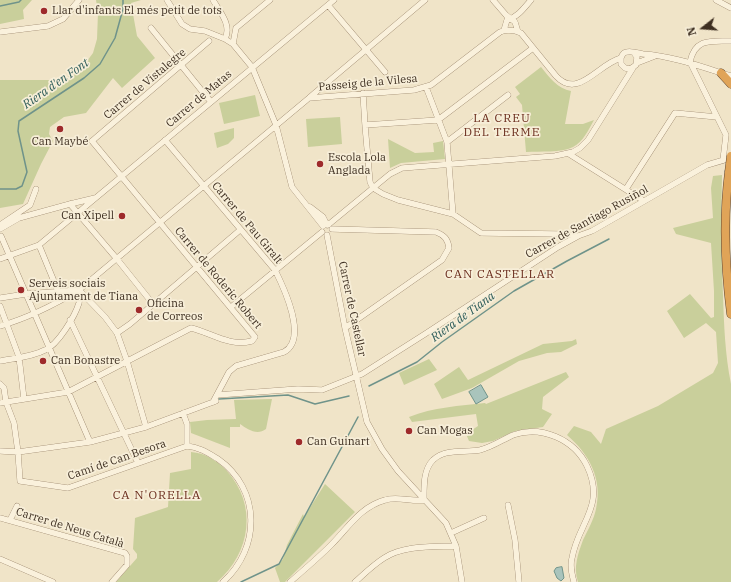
<!DOCTYPE html>
<html>
<head>
<meta charset="utf-8">
<style>
	body { margin:0 }
	#map { position:relative; width:731px; height:582px; overflow:hidden; background:#f0e4c8; font-family:"IBM Plex Serif",serif }
	canvas { display:block }
	.north { position:absolute; left:683px; top:8px; width:40px; height:40px; -webkit-text-stroke:3px #f7eed8; paint-order:stroke; rotate:253deg; font-size:11px; font-weight:700; line-height:16px; text-align:center; color:#3d2e20 }
	.north::after { content:''; display:block; margin:auto; width:14px; height:18px; background:#3d2e20; clip-path:polygon(50% 0,100% 100%,50% 72%,0 100%) }
</style>
</head>
<body>
<div id="map">
<canvas width="731" height="582"></canvas>
<div class="north">N</div>
</div>
<script>
const ctx = document.querySelector('canvas').getContext('2d');
ctx.lineJoin = 'round';
function paint(path, color) {
  ctx.fillStyle = color;
  ctx.fill(path, 'evenodd');
}
function stroke(path, color, width, dash) {
  ctx.strokeStyle = color;
  ctx.lineWidth = width;
  ctx.lineCap = dash ? 'butt' : 'round';
  ctx.setLineDash(dash || []);
  ctx.stroke(path);
}
function write(font, color, halo, rows, align = 'center') {
  ctx.font = font + ' "IBM Plex Serif",serif';
  ctx.lineWidth = 3.5;
  ctx.setLineDash([]);
  ctx.textBaseline = 'middle';
  ctx.strokeStyle = halo;
  ctx.fillStyle = color;
  for (const [text, x, y, turn = 0] of rows) {
    ctx.save();
    ctx.translate(x, y);
    ctx.rotate((+turn || 0) * Math.PI / 180);
    ctx.textAlign = isNaN(turn) ? turn : align;
    if (halo) ctx.strokeText(text, 0, 0);
    ctx.fillText(text, 0, 0);
    ctx.restore();
  }
}
const green = new Path2D(`
	M 0,0 L 32,0 L 23,10 L 24,19 L 0,24 Z
	M 96,0 L 141,0 L 131,3 L 137,36 L 155,58 L 122,88 L 113,78 L 86,113 L 64,117 L 50,127 L 49,134 L 53,141 L 41,164 L 23,204 L 0,208 L 0,80 L 63,80 L 84,65 L 93,53 L 97,39 L 98,13 Z
	M 541,67 C 549,77 558,89 571,91 L 565,124 L 583,124 L 594,120 C 589,129 583,142 573,147 C 561,153 540,151 526,152 L 522,105 L 516,97 L 520,94 L 515,87 Z
	M 255,95 L 260,116 L 224,124 L 219,103 Z
	M 340,117 L 342,144 L 308,147 L 306,119 Z
	M 234,128 L 234,138 L 228,144 L 217,148 L 214,133 Z
	M 388,139 L 415,153 L 434,152 L 433,143 L 443,141 L 445,159 L 401,163 L 390,168 Z
	M 722,175 C 721,215 721,255 723,295 C 724,325 725,354 731,384 L 731,582 L 578,582 C 573,567 578,554 583,540 C 588,530 594,519 596,509 C 603,479 589,454 567,435 L 574,426 L 591,432 L 601,444 L 606,429 L 658,406 L 713,373 L 718,363 L 716,332 L 706,323 L 684,338 L 667,311 L 690,294 L 711,318 L 714,317 L 714,291 L 711,243 L 676,234 L 673,228 L 713,218 L 711,188 L 713,176 Z
	M 576,339 L 577,344 L 561,352 L 547,353 L 519,361 L 472,388 L 442,399 L 434,384 L 459,367 L 468,380 L 543,344 L 572,341 Z
	M 429,359 L 437,370 L 404,385 L 399,373 Z
	M 566,372 L 569,377 L 543,397 L 542,409 L 552,414 L 543,427 L 515,431 L 493,441 L 482,443 L 469,441 L 466,434 L 478,426 L 476,414 L 412,422 L 409,417 C 433,407 460,406 485,403 L 486,404 Z
	M 272,399 L 266,429 C 257,436 247,429 240,424 L 240,427 L 230,427 L 230,448 L 191,433 L 190,422 L 207,420 L 236,419 L 234,400 Z
	M 191,452 C 205,453 216,460 226,470 C 258,504 251,553 217,582 L 116,582 L 137,558 L 137,554 L 133,549 L 135,518 L 168,507 L 170,473 L 191,469 Z
	M 325,484 L 355,512 L 285,582 L 280,582 L 275,568 L 283,559 L 287,545 L 303,514 L 304,517 Z`);
const water = new Path2D(`
	M 481,385 L 488,397 L 476,404 L 469,392 Z
	M 562,567 L 564,578 L 561,581 L 557,578 L 554,571 L 556,568 Z`);
const stream = new Path2D(`
	M 0,6 L 19,2 L 21,0
	M 0,189 L 16,189 L 22,186 L 27,172 L 18,131 L 19,121 L 84,78 L 100,64 L 115,38 L 123,9 L 123,0
	M 369,386 L 417,362 L 442,342 L 514,291 L 567,261 L 609,239
	M 219,399 L 288,395 L 315,404 L 349,396
	M 241,582 L 279,564 L 358,417`);
const minor = new Path2D(`
	M 167,0 L 182,24 L 190,29 L 205,31 L 225,39 L 233,44 L 252,67 L 276,125 L 292,187 L 323,226
	M 213,0 C 220,12 232,25 225,39
	M 493,0 L 506,15 L 515,22 L 518,32
	M 716,0 L 731,8
	M 328,5 L 385,72
	M 151,28 L 211,102
	M 236,28 L 270,0
	M 504,30 L 507,20 C 518,17 524,8 531,0
	M 0,32 L 48,26 L 63,19 L 79,0
	M 233,44 L 236,28
	M 634,53 L 637,57 L 636,65 L 630,69 L 625,68 L 621,64 L 621,58 C 622,55 624,52 627,52 C 632,51 638,53 643,54 C 673,56 702,67 731,76
	M 637,63 L 655,56
	M 426,87 L 447,142 L 453,214
	M 363,93 L 365,125 L 438,120 L 533,48
	M 310,97 L 425,0
	M 365,125 L 370,182 L 373,188
	M 165,140 L 275,270 C 284,288 308,339 284,352 L 236,366 L 229,372 L 213,402
	M 447,142 L 508,95
	M 569,154 L 644,201
	M 723,160 L 726,135 L 690,62 C 695,38 711,41 731,41
	M 373,188 L 383,194 L 398,200 L 453,214 L 481,233 L 560,234 L 578,236
	M 626,189 L 675,113 L 717,117
	M 70,204 L 117,259 L 153,304
	M 310,207 L 323,217 L 327,225
	M 0,225 L 30,205 L 36,189
	M 328,225 L 390,174 L 402,168 L 555,156 L 573,152 L 580,148 L 588,140 L 633,68
	M 0,229 L 19,218 L 70,204 L 95,198
	M 332,229 L 436,232 C 444,235 448,239 449,248 L 442,260 L 345,328
	M 327,235 L 345,328 L 367,422 L 382,449 L 398,471 L 446,523 L 456,546 L 462,582
	M 1,236 L 90,442
	M 39,245 L 58,291
	M 0,259 L 39,245 L 334,0
	M 79,290 L 105,317 L 117,333 L 127,361 L 146,427
	M 0,298 L 26,294 L 79,290
	M 0,306 L 19,357 L 24,399
	M 231,307 L 322,232
	M 70,320 L 138,463
	M 0,326 C 28,318 54,305 79,290 L 309,98 L 414,90 L 431,85 L 500,32 C 508,29 514,30 521,33 L 556,76 C 578,100 598,64 621,58
	M 117,333 L 130,324 L 240,230
	M 0,361 C 15,358 32,357 45,350 C 58,345 75,316 79,303 C 80,299 79,295 79,291
	M 0,384 L 4,388 L 6,402 L 14,423 L 18,452 L 20,481 L 68,488 L 187,446 L 187,424 L 183,413
	M 217,395 L 298,389 L 322,390 L 362,374 L 425,334 L 558,247 L 578,236 L 592,231 L 707,165 L 731,158
	M 0,403 L 68,392 L 191,328 C 212,333 229,347 252,341 L 255,337 L 92,141 L 209,41
	M 187,446 C 199,447 208,453 218,459 C 261,489 261,548 223,582
	M 0,451 L 18,452 L 90,442 L 146,427 L 216,401
	M 424,500 C 424,487 423,470 433,460 C 446,448 464,453 480,450 C 492,447 502,440 513,435 C 541,425 574,439 587,466 C 606,506 578,523 572,558 C 570,565 572,575 574,582
	M 508,505 L 515,540 L 519,582
	M 0,518 L 125,553 L 127,556 L 127,565 L 112,582
	M 10,520 L 17,506
	M 451,533 L 484,518
	M 0,559 L 53,582
	M 290,582 C 304,570 318,558 331,545 C 348,528 360,507 385,500 C 398,496 411,502 424,500
	M 355,582 C 364,574 373,565 384,558 C 404,545 433,547 456,546`);
const highway = new Path2D(`
	M 721,73 L 731,84
	M 729,172 C 723,219 725,267 731,314`);
const highwayBridge = new Path2D(`
	M 729,172 L 731,156`);
const markers = [
	[44,11,4,"#9e2a2b"],
	[60,129,4,"#9e2a2b"],
	[320,164,4,"#9e2a2b"],
	[122,216,4,"#9e2a2b"],
	[21,290,4,"#9e2a2b"],
	[139,310,4,"#9e2a2b"],
	[43,361,4,"#9e2a2b"],
	[409,431,4,"#9e2a2b"],
	[299,442,4,"#9e2a2b"]
];
const poiNames = [
	["Llar d'infants El més petit de tots",52,11],
	["Can Maybé",60,142,"center"],
	["Escola Lola",328,158],
	["Anglada",328,171],
	["Can Xipell",114,216,"right"],
	["Serveis sociais",29,284],
	["Ajuntament de Tiana",29,297],
	["Oficina",147,304],
	["de Correos",147,317],
	["Can Bonastre",51,361],
	["Can Mogas",417,431],
	["Can Guinart",307,442]
];
const streetNames = [
	["Passeig de la Vilesa",368,83,-5],
	["Carrer de Vistalegre",145,84,-40],
	["Carrer de Matas",199,99,-40],
	["Carrer de Santiago Rusiñol",587,222,-29],
	["Carrer de Pau Giralt",247,223,50],
	["Carrer de Roderic Robert",218,278,50],
	["Carrer de Castellar",352,309,78],
	["Camí de Can Besora",117,460,-19],
	["Carrer de Neus Català",70,528,17]
];
const waterNames = [
	["Riera d'en Font",56,84,-35],
	["Riera de Tiana",463,317,-36]
];
const neighbourhoodNames = [
	["LA CREU",502,119],
	["DEL TERME",502,133],
	["CAN CASTELLAR",500,275],
	["CA N'ORELLA",157,496]
];
paint(green, '#c9cf9b');
paint(water, '#a9c4bc');
stroke(water, '#6f938a', 1);
stroke(stream, '#6f938a', 1.5);
stroke(minor, '#8d765c', 6);
stroke(highway, '#5b4430', 9);
stroke(minor, '#faf1dc', 5.5);
stroke(highway, '#e0a458', 8);
stroke(highwayBridge, '#5b4430', 9, []);
stroke(highwayBridge, '#e0a458', 8);
for (const [x, y, r, color] of markers) {
  const dot = new Path2D();
  dot.arc(x, y, r, 0, 2 * Math.PI);
  ctx.fillStyle = color;
  ctx.fill(dot);
  stroke(dot, '#f7eed8', 1.5);
}
write('11px', '#3d2e20', '#f7eed8', poiNames, 'left');
write('11px', '#3d2e20', '#f7eed8', streetNames);
write('italic 12px', '#2f5d5a', '#f7eed8', waterNames);
ctx.letterSpacing = '1px';
write('12px', '#6b2e1e', '#f7eed8', neighbourhoodNames);
ctx.letterSpacing = '0px';
</script>
</body>
</html>
